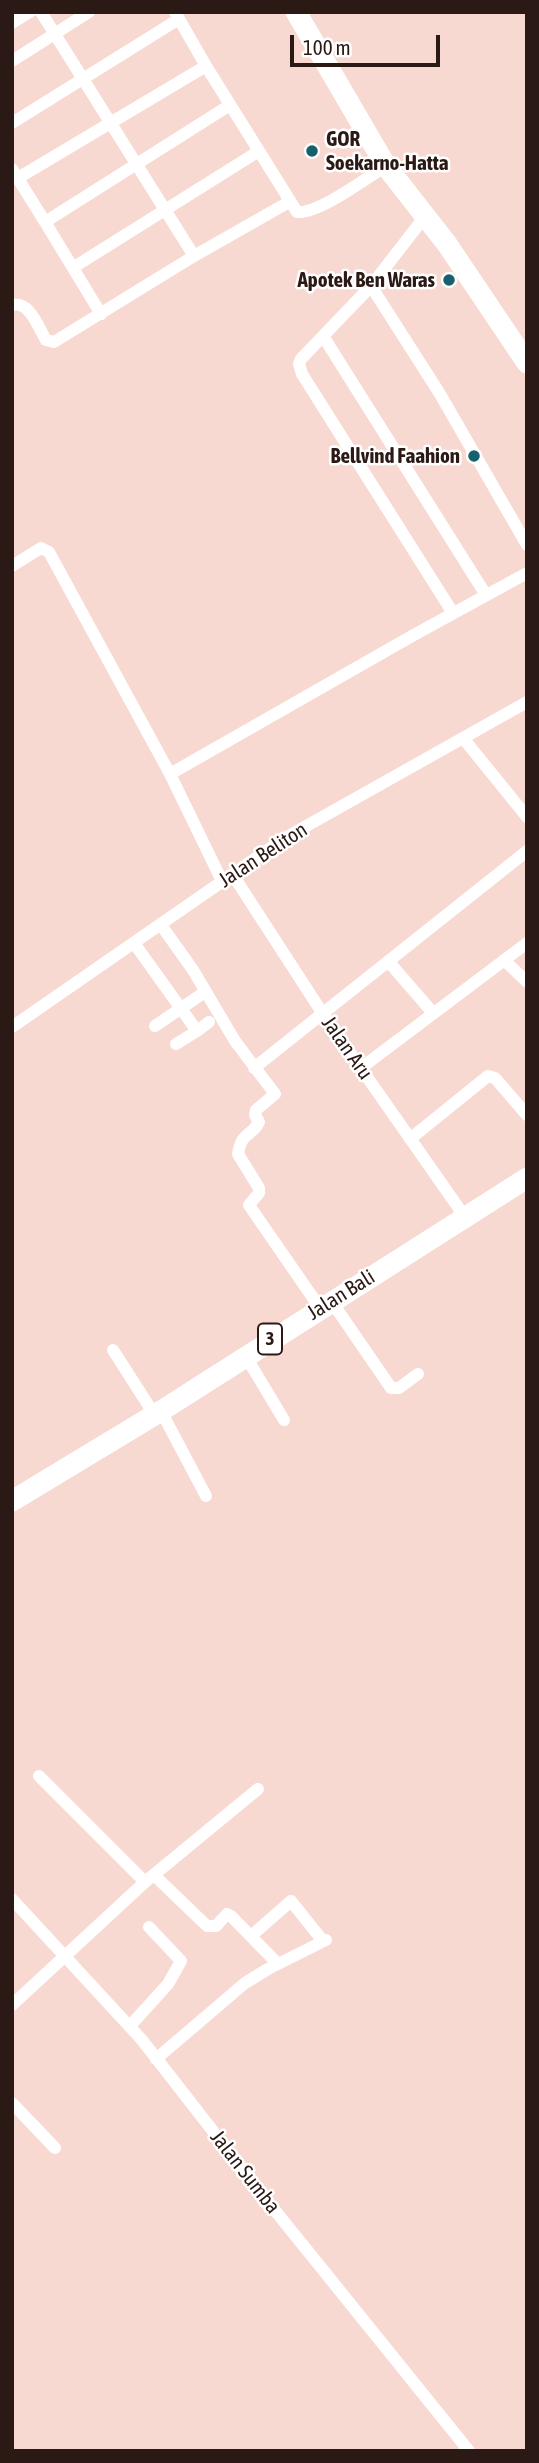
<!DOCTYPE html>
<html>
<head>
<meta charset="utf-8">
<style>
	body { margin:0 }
	#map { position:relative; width:539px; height:2463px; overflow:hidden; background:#f8d9d1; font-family:"Asap Condensed",sans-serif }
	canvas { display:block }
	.frame { position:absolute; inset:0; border:14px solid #2b1915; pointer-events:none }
	.scale { position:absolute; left:290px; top:35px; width:150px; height:32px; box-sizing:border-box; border:4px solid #2b1915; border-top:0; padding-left:9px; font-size:21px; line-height:24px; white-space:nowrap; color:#2b1915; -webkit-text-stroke:5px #fff; paint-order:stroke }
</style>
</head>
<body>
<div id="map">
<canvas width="539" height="2463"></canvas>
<div class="frame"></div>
<div class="scale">100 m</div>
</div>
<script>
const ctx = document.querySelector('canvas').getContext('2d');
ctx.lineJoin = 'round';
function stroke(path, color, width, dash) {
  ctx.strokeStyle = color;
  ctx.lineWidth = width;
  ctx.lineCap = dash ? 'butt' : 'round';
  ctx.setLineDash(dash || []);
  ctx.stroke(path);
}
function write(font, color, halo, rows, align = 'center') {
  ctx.font = font + ' "Asap Condensed",sans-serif';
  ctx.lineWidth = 5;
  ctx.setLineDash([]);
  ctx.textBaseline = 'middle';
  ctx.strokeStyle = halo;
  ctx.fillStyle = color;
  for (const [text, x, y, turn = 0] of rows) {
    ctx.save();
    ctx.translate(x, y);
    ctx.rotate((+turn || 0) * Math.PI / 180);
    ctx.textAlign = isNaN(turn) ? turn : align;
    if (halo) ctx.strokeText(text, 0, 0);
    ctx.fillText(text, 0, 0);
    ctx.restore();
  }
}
const street = new Path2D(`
	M 41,12 L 194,256
	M 175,12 L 206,66 L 297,212 C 319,214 366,178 386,166
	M 12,23 L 30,12
	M 12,61 L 89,12
	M 12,123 L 179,19
	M 12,169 L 45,222
	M 18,178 L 206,66
	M 426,215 L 371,286 L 301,359 L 299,364 L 302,374 L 453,613
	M 74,267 L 259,151
	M 371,286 L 440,394 L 527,545
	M 12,305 C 30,301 38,327 46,340 L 54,342 L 194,256 L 289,202
	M 101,314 L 45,222 L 230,105
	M 323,336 L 486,595
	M 12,566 L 41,548 L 49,552 L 170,774
	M 463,738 L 527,817
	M 233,875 L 323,1014 L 465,1217
	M 222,881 L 170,774 L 412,636 L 527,573
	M 161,925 L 193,970 L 235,1041 L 275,1094 L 256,1110 L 255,1115 L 259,1122 C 251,1138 242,1130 238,1154 L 259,1188 L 259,1193 L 249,1205 L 253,1211 L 320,1308
	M 134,943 L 197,1031 L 176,1044
	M 504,960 L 527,982
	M 388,961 L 433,1013
	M 155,1026 L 202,994
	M 12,1027 L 285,838 L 527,702
	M 197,1031 L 209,1022
	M 254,1068 L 527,851
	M 361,1068 L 527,943
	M 410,1139 L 488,1076 L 495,1078 L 527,1115
	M 332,1302 L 391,1388 L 399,1388 L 418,1374
	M 113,1350 L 154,1414
	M 245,1355 L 284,1420
	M 161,1411 L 206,1496
	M 39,1776 L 145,1882
	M 154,1875 L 207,1926 L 216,1926 L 227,1914 L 231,1916 L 278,1964
	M 12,1899 L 142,2040 L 269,2203 L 469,2451
	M 251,1936 L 291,1901 L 323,1941
	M 12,2005 L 145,1882 L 258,1789
	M 130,2026 L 168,1984 L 181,1961 L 149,1927
	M 156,2059 L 245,1983 L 268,1969 L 326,1940
	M 12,2103 L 55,2148`);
const highway = new Path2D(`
	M 296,12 L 386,166 L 447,244 L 527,363
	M 12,1501 L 161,1411 L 527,1178`);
const markers = [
	[312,151,7,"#17616f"],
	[449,280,7,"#17616f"],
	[474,456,7,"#17616f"]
];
const shields = [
	[270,1339,24]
];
const shieldNames = [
	["3",270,1339]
];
const poiNames = [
	["GOR",326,139,"left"],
	["Soekarno-Hatta",326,163,"left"],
	["Apotek Ben Waras",435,280],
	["Bellvind Faahion",460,456]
];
const streetNames = [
	["Jalan Beliton",263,855,-33],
	["Jalan Aru",347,1048,55],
	["Jalan Bali",341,1295,-32],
	["Jalan Sumba",245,2172,52]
];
stroke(street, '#fff', 12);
stroke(highway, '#fff', 21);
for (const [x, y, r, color] of markers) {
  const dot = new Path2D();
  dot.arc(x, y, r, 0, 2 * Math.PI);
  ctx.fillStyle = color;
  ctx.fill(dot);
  stroke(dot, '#fff', 2.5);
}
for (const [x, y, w] of shields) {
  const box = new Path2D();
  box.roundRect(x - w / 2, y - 15.5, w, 31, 5);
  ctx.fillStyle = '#fff';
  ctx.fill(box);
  stroke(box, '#2b1915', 2);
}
write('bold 19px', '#2b1915', null, shieldNames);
write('bold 21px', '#2b1915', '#fff', poiNames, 'right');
write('21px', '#2b1915', '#fff', streetNames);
</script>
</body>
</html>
